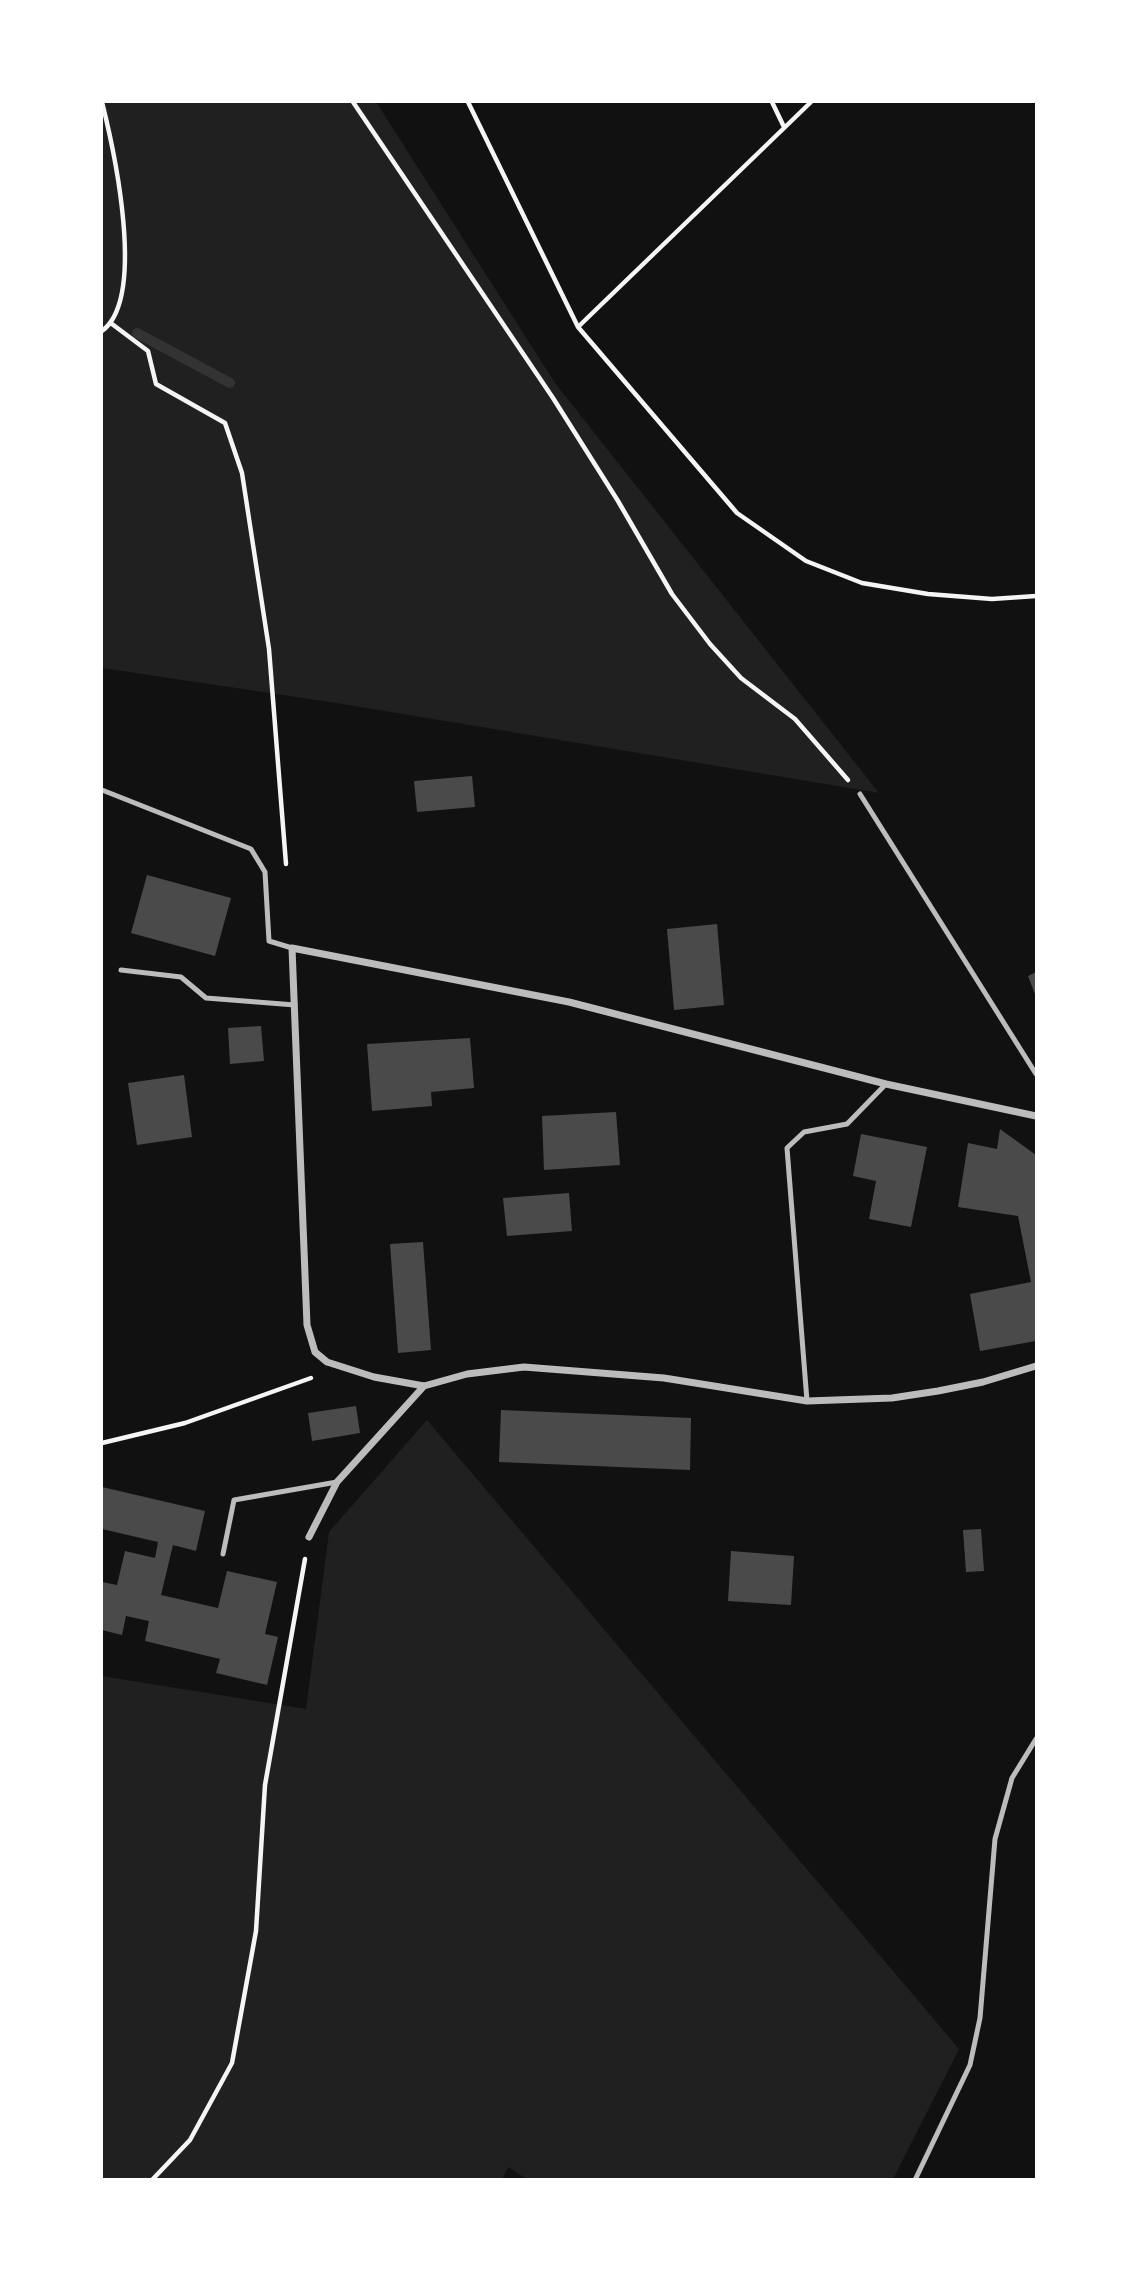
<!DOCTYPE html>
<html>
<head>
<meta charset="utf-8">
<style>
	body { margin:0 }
	#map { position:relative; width:1138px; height:2281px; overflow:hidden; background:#111; font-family:"IBM Plex Serif",serif }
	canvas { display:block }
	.frame { position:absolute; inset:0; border:103px solid #fff; pointer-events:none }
</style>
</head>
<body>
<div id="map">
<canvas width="1138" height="2281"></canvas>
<div class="frame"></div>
</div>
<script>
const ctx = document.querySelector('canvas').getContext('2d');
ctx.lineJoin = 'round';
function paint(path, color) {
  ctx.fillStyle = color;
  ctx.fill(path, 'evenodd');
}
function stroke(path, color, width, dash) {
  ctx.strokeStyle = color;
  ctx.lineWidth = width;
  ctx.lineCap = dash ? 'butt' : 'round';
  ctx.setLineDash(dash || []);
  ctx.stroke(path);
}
const green = new Path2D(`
	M 102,102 L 376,102 L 555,383 L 879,793 L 343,704 L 102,668 Z
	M 427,1420 L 959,2049 L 893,2179 L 528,2180 L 508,2167 L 502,2180 L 102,2179 L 102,1676 L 306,1709 L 329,1532 Z`);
const stream = new Path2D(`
	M 137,333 L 230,383`);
const building = new Path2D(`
	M 472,776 L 475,807 L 417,812 L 414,781 Z
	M 147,875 L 231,898 L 215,956 L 131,933 Z
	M 717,924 L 724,1005 L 674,1010 L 667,929 Z
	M 1036,972 L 1036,997 L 1028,976 Z
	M 261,1026 L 264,1061 L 230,1064 L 228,1028 Z
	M 470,1038 L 474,1088 L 431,1092 L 432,1106 L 372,1111 L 367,1044 Z
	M 184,1075 L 192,1137 L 137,1145 L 128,1083 Z
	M 616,1112 L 620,1165 L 544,1170 L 542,1116 Z
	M 1000,1129 L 1036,1155 L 1036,1341 L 980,1351 L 970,1294 L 1031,1282 L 1018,1216 L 958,1207 L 968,1143 L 997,1149 Z
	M 861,1134 L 927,1147 L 911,1227 L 869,1219 L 876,1181 L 853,1176 Z
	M 569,1193 L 572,1231 L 507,1236 L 503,1198 Z
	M 423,1242 L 431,1350 L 398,1353 L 390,1244 Z
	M 356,1406 L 360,1433 L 312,1441 L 308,1413 Z
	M 501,1410 L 691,1418 L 690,1470 L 499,1462 Z
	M 102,1487 L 205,1511 L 196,1551 L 173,1545 L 161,1595 L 218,1608 L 227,1571 L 277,1582 L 265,1634 L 278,1637 L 267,1685 L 216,1673 L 220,1659 L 145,1641 L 149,1621 L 126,1616 L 122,1635 L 102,1630 L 102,1582 L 117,1585 L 125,1551 L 155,1558 L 158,1542 L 102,1529 Z
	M 981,1529 L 984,1571 L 966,1572 L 963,1530 Z
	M 731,1551 L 794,1556 L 791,1605 L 728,1601 Z`);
const path = new Path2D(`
	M 353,102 L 553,398 L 618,501 L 672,594 L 710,644 L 741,678 L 795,719 L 848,780
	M 468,102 L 578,327 L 737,513 L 806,561 L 862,583 L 928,594 L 992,599 L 1036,596
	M 772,102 L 784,127
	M 112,324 L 148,351 L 156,384 L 225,423 L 242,473 L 269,649 L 286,864
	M 578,327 L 811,102
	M 102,331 C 147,298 114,150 102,102
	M 102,1443 L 185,1423 L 311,1378
	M 152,2180 L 190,2140 L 232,2063 L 256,1931 L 265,1785 L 305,1559`);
const service = new Path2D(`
	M 102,790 L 251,849 L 265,872 L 269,941 L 292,948
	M 860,794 L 1036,1074
	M 121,970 L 181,977 L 206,998 L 295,1005
	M 807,1401 L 787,1148 L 804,1132 L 847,1124 L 886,1084
	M 223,1554 L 234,1500 L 337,1482
	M 915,2180 L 970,2065 L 980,2018 L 995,1839 L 1012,1778 L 1036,1739`);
const minor = new Path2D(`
	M 1036,1116 L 886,1084 L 569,1002 L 292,948 L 307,1325 L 315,1352 L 327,1362 L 374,1377 L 424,1386 L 467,1374 L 524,1367 L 664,1378 L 807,1401 L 892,1398 L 938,1391 L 983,1382 L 1036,1366
	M 309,1537 L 337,1482 L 424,1386`);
paint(green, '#202020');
stroke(stream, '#333', 10);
paint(building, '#4a4a4a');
stroke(path, '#f5f5f5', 4.5);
stroke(service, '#bcbcbc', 5);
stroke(minor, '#bcbcbc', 7);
</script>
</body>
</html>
